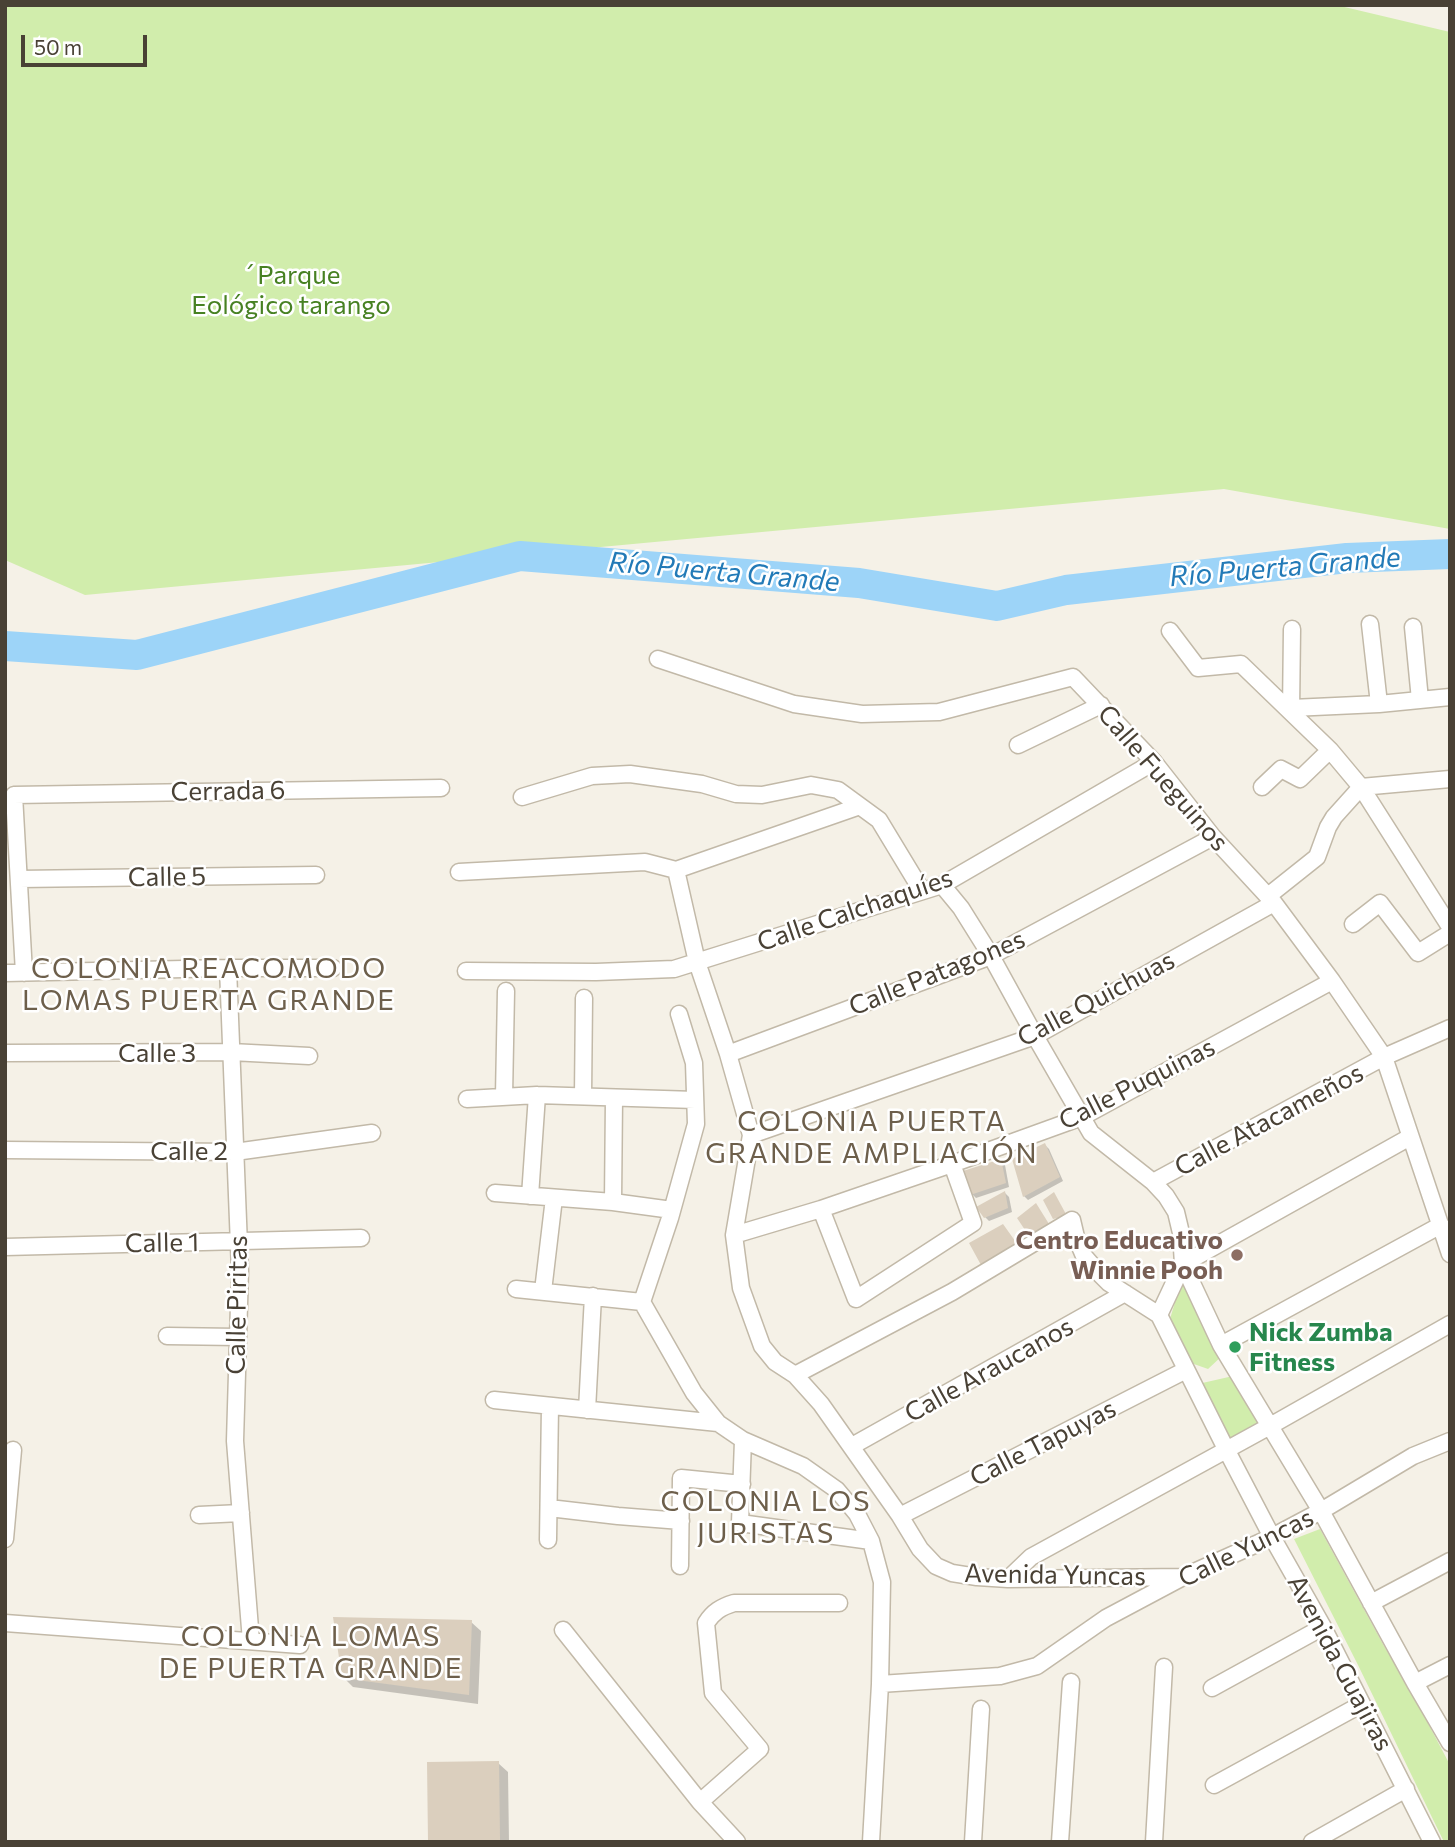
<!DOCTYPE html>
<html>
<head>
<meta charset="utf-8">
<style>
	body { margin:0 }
	#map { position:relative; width:1455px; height:1847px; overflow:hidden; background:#f5f1e7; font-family:Commissioner,sans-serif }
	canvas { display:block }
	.frame { position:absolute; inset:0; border:7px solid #494135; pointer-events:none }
	.scale { position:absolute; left:21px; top:35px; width:126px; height:32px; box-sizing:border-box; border:4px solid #494135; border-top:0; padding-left:9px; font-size:21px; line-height:24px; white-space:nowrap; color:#494135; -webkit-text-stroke:5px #fff; paint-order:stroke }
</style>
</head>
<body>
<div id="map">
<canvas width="1455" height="1847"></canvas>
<div class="frame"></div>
<div class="scale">50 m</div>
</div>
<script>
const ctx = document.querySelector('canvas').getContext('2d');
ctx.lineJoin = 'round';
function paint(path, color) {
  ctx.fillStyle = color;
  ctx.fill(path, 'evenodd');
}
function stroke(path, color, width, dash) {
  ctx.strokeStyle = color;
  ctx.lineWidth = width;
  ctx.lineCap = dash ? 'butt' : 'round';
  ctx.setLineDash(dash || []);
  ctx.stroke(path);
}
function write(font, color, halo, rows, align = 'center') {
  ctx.font = font + ' Commissioner,sans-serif';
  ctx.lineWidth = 5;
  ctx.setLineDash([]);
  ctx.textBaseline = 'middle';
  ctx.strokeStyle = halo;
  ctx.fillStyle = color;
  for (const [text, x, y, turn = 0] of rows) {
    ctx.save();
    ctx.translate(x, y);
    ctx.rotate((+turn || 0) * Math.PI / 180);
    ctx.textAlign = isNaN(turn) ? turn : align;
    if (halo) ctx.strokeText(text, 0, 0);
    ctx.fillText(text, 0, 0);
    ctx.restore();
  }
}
const green = new Path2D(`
	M 5,5 L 1336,5 L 1450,32 L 1450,529 L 1224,489 L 85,595 L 5,560 Z
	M 1184,1273 L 1222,1356 L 1208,1369 L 1191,1363 L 1169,1322 Z
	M 1233,1376 L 1262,1425 L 1227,1445 L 1198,1384 Z
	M 1320,1529 L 1384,1646 L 1411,1691 L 1450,1765 L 1450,1842 L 1444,1842 L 1358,1665 L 1294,1539 Z`);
const shadow = new Path2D(`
	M 1045,1145 L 1049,1149 L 1063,1181 L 1028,1200 L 1024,1196 Z
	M 1001,1161 L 1005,1165 L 1009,1187 L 976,1198 L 972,1194 Z
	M 1005,1193 L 1009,1197 L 1012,1212 L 989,1221 L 985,1217 Z
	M 471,1622 L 481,1631 L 478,1704 L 353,1687 L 343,1677 Z
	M 498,1763 L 508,1772 L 509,1842 L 430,1842 Z`);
const river = new Path2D(`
	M 5,646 L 137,655 L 520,556 L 859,583 L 997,606 L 1066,590 L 1347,558 L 1450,554`);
const building = new Path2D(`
	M 1045,1143 L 1060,1177 L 1023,1197 L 1012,1159 Z
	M 1001,1159 L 1006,1183 L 970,1195 L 963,1171 Z
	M 1005,1191 L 1008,1208 L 984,1218 L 976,1207 Z
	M 1054,1192 L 1067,1216 L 1053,1219 L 1043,1200 Z
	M 1036,1203 L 1049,1224 L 1029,1236 L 1017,1218 Z
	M 1003,1224 L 1018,1245 L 981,1265 L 969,1243 Z
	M 333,1617 L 472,1620 L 469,1695 L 342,1678 Z
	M 499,1761 L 500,1842 L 428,1842 L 427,1762 Z`);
const street = new Path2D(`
	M 1370,624 L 1379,704
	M 1413,627 L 1420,700
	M 1170,631 L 1198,668 L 1241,664 L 1330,750 L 1361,787 L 1450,927
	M 658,659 L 794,704 L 862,714 L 939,712 L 1073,677 L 1154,762 L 1213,837 L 1274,903 L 1332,981 L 1384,1057 L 1450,1254
	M 1292,708 L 1379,704 L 1450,697
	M 1291,712 L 1292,629
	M 1018,745 L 1101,705
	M 1262,787 L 1281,769 L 1300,779 L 1330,750
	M 1361,787 L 1450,779
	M 522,797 L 592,776 L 630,774 L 702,784 L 736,794 L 762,795 L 811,785 L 838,790 L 879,820 L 922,891
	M 676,870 L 697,962 L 728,1054 L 751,1135 L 734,1235 L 741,1288 L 762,1346 L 775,1362 L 795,1375 L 821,1404 L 900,1516 L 920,1549 L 936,1566 L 952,1573 L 977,1577 L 1008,1579 L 1183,1577
	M 676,870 L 860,806
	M 459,872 L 645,862 L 676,870
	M 19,879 L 316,875
	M 942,885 L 961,908 L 991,956 L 1035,1036 L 1091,1133 L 1153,1182 L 1166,1196 L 1176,1212 L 1181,1233 L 1183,1264 L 1159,1315
	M 1268,896 L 1317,857 L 1328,827 L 1334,817 L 1361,787
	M 1353,924 L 1380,903 L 1418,953 L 1450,933
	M 228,968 L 240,1271 L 235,1441 L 251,1641
	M 466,971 L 596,972 L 674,969 L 942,885 L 1154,762
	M 5,973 L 228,968 L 333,968
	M 24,973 L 14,795 L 441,788
	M 679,1014 L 694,1063 L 696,1124 L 670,1218 L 642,1302 L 694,1393 L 718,1423 L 743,1440 L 803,1466 L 837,1490 L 857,1514 L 871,1541 L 882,1582 L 880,1684 L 871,1842
	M 5,1053 L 231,1052 L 309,1056
	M 728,1054 L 991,956 L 1213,837
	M 504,1096 L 506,991
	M 583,1096 L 584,998
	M 467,1099 L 537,1095 L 695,1100
	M 751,1135 L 1035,1036 L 1274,903
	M 1410,1137 L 1183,1264 L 1221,1345 L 1321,1511 L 1415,1683 L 1450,1743
	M 5,1150 L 235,1152 L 372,1133
	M 1153,1182 L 1384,1057 L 1450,1028
	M 495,1193 L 613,1202 L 672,1210
	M 530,1196 L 537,1095
	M 613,1202 L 614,1098
	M 821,1209 L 856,1299 L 973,1223 L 952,1164
	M 734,1235 L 821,1209 L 952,1164 L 1082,1117 L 1332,981
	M 5,1247 L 361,1238
	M 516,1289 L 642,1302
	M 543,1291 L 554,1198
	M 167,1336 L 238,1337
	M 1221,1345 L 1441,1225
	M 795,1375 L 952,1292 L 1072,1220 L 1076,1237 L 1084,1256 L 1098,1272 L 1109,1283 L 1159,1315 L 1226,1449 L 1272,1537 L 1323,1627 L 1432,1842
	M 494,1400 L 718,1423
	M 587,1410 L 593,1296
	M 743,1440 L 740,1523 L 871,1541
	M 852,1446 L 1125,1293
	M 549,1508 L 618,1516 L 681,1521
	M 199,1515 L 241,1513
	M 900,1516 L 1186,1370
	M 5,1539 L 13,1450
	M 548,1540 L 550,1406
	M 680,1566 L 681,1478 L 742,1484
	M 1008,1579 L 1031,1557 L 1270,1426 L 1450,1324
	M 1371,1603 L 1450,1561
	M 5,1623 L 300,1645
	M 563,1630 L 700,1802 L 737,1842
	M 1415,1683 L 1450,1665
	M 880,1684 L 1000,1676 L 1037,1666 L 1106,1618 L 1183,1577 L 1272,1537 L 1321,1511 L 1413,1456 L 1450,1441
	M 1212,1688 L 1323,1627
	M 1214,1785 L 1362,1704
	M 700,1802 L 760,1749 L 713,1693 L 706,1623 C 713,1612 721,1607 734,1603 L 839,1603
	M 973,1842 L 981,1709
	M 1060,1842 L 1071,1682
	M 1154,1842 L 1164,1667
	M 1312,1842 L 1406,1789`);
const markers = [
	[1237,1255,7,"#8d6e63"],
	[1235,1347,7,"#2e9e5b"]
];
const parkNames = [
	["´Parque",291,275],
	["Eológico tarango",291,305]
];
const streetNames = [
	["Calle Fueguinos",1163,778,49],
	["Cerrada 6",228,791,-1],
	["Calle 5",167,877,-1],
	["Calle Calchaquíes",855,910,-19],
	["Calle Patagones",937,973,-22],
	["Calle Quichuas",1096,999,-28],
	["Calle 3",157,1053],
	["Calle Puquinas",1137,1084,-27],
	["Calle Atacameños",1269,1120,-28],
	["Calle 2",189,1151],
	["Calle 1",162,1243,-1],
	["Calle Piritas",237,1305,-89],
	["Calle Araucanos",989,1370,-29],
	["Calle Tapuyas",1043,1443,-27],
	["Calle Yuncas",1246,1548,-26],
	["Avenida Yuncas",1055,1575,1],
	["Avenida Guajiras",1340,1663,62]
];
const educationNames = [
	["Centro Educativo",1223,1240],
	["Winnie Pooh",1223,1270]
];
const leisureNames = [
	["Nick Zumba",1249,1332],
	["Fitness",1249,1362]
];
const waterNames = [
	["Río Puerta Grande",1285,567,-5],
	["Río Puerta Grande",724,572,5]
];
const neighbourhoodNames = [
	["COLONIA REACOMODO",209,969],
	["LOMAS PUERTA GRANDE",209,1001],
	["COLONIA PUERTA",872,1122],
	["GRANDE AMPLIACIÓN",872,1154],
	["COLONIA LOS",766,1502],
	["JURISTAS",766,1534],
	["COLONIA LOMAS",311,1637],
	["DE PUERTA GRANDE",311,1669]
];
paint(green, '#d1edac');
paint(shadow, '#0003');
stroke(river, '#9dd4f8', 30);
paint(building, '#dbcfbe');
stroke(street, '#c2b9a8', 19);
stroke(street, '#fff', 16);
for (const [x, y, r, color] of markers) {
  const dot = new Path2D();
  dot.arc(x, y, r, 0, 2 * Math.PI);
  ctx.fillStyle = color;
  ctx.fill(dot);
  stroke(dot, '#fff', 2.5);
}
write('26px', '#478122', '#fff', parkNames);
write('26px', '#494135', '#fff', streetNames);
write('bold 26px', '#785e54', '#fff', educationNames, 'right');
write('bold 26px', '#27864d', '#fff', leisureNames, 'left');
write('italic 28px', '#227ab7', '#fff', waterNames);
ctx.letterSpacing = '2px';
write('28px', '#6d5f4b', '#fff', neighbourhoodNames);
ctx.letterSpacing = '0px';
</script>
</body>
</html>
